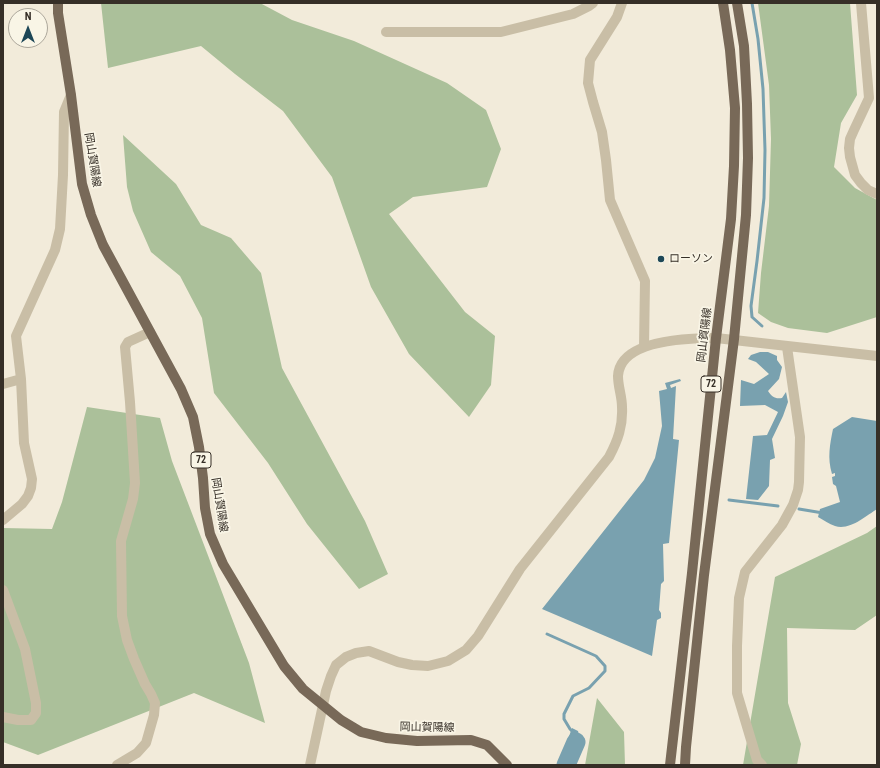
<!DOCTYPE html>
<html>
<head>
<meta charset="utf-8">
<style>
	body { margin:0 }
	#map { position:relative; width:880px; height:768px; overflow:hidden; background:#f2ebda; font-family:"Roboto Condensed",sans-serif }
	canvas { display:block }
	.frame { position:absolute; inset:0; border:4px solid #362f27; pointer-events:none }
	.north { position:absolute; left:8px; top:8px; width:40px; height:40px; box-sizing:border-box; background:#f9f5e6; border:1px solid #aba69a; border-radius:50%; rotate:0deg; font-size:11px; font-weight:700; line-height:16px; text-align:center; color:#362f27 }
	.north::after { content:''; display:block; margin:auto; width:14px; height:18px; background:#1d4757; clip-path:polygon(50% 0,100% 100%,50% 72%,0 100%) }
</style>
</head>
<body>
<div id="map">
<canvas width="880" height="768"></canvas>
<div class="frame"></div>
<div class="north">N</div>
</div>
<script>
const ctx = document.querySelector('canvas').getContext('2d');
ctx.lineJoin = 'round';
function paint(path, color) {
  ctx.fillStyle = color;
  ctx.fill(path, 'evenodd');
}
function stroke(path, color, width, dash) {
  ctx.strokeStyle = color;
  ctx.lineWidth = width;
  ctx.lineCap = dash ? 'butt' : 'round';
  ctx.setLineDash(dash || []);
  ctx.stroke(path);
}
function write(font, color, halo, rows, align = 'center') {
  ctx.font = font + ' "Roboto Condensed","Noto Sans JP",sans-serif';
  ctx.lineWidth = 3.5;
  ctx.setLineDash([]);
  ctx.textBaseline = 'middle';
  ctx.strokeStyle = halo;
  ctx.fillStyle = color;
  for (const [text, x, y, turn = 0] of rows) {
    ctx.save();
    ctx.translate(x, y);
    ctx.rotate((+turn || 0) * Math.PI / 180);
    ctx.textAlign = isNaN(turn) ? turn : align;
    if (halo) ctx.strokeText(text, 0, 0);
    ctx.fillText(text, 0, 0);
    ctx.restore();
  }
}
const green = new Path2D(`
	M 101,3 L 260,3 L 292,20 L 354,41 L 447,83 L 486,110 L 501,149 L 487,187 L 413,197 L 389,214 L 465,312 L 495,336 L 491,385 L 469,417 L 409,354 L 371,287 L 332,177 L 283,111 L 235,74 L 201,46 L 108,68 Z
	M 758,3 L 850,3 L 857,95 L 841,123 L 834,167 L 855,188 L 877,200 L 877,317 L 827,333 L 788,328 L 771,322 L 758,313 L 761,273 L 769,206 L 771,139 L 769,85 Z
	M 123,135 L 176,184 L 201,225 L 231,238 L 261,273 L 282,368 L 365,521 L 388,574 L 359,589 L 307,524 L 268,463 L 214,393 L 202,318 L 180,276 L 151,252 L 133,211 L 127,187 Z
	M 87,407 L 160,418 L 172,461 L 249,663 L 265,723 L 194,693 L 38,755 L 3,742 L 3,528 L 52,529 L 62,502 Z
	M 877,526 L 877,615 L 855,630 L 787,628 L 788,703 L 801,744 L 797,765 L 743,765 L 775,577 L 867,533 Z
	M 597,698 L 624,732 L 625,765 L 585,765 Z`);
const water = new Path2D(`
	M 760,352 L 768,352 L 777,356 L 777,360 L 782,367 L 779,379 L 768,391 C 772,397 775,399 782,398 L 786,392 L 788,402 L 783,416 L 772,439 L 775,458 L 770,460 L 769,486 L 758,500 L 746,499 L 753,436 L 767,435 L 778,412 L 765,405 L 740,406 L 741,380 L 754,384 L 769,374 L 756,362 L 748,359 L 751,355 Z
	M 680,379 L 681,381 L 670,385 L 671,388 L 676,386 L 673,439 L 679,440 L 669,543 L 663,544 L 664,581 L 661,584 L 659,610 L 661,613 L 661,618 L 657,620 L 652,656 L 542,609 L 644,480 L 655,458 L 662,426 L 659,391 L 667,389 L 665,383 Z
	M 852,417 L 877,421 L 877,509 C 866,516 849,531 835,526 C 829,524 824,520 818,517 L 820,509 L 840,502 L 836,486 L 833,484 L 832,477 L 835,476 L 835,473 L 832,474 C 827,458 830,444 833,429 Z
	M 572,728 L 578,731 L 583,749 L 567,742 Z`);
const stream = new Path2D(`
	M 752,3 L 758,39 L 763,89 L 765,150 L 764,198 L 757,261 L 751,306 L 752,317 L 762,326
	M 729,500 L 778,506
	M 799,509 L 823,513
	M 547,634 L 596,656 L 605,666 L 605,671 L 589,688 L 573,696 L 564,714 L 564,719 L 570,729 L 573,732`);
const river = new Path2D(`
	M 566,765 L 576,742`);
const minor = new Path2D(`
	M 622,3 L 617,17 L 590,60 L 588,83 L 593,102 L 602,132 L 606,160 L 610,200 L 645,281 L 644,347
	M 861,3 L 869,98 L 854,130 L 850,139 L 849,148 L 850,157 L 855,175 L 861,183 L 868,190 L 877,194
	M 386,32 L 501,32 L 573,14 L 589,6 L 593,3
	M 3,384 L 21,379
	M 3,520 L 22,504 L 28,496 L 31,488 L 32,479 L 24,443 L 21,379 L 16,336 L 55,250 L 60,229 L 63,175 L 64,112 L 71,95
	M 3,590 L 25,649 L 36,703 L 36,713 L 31,720 L 18,720 L 3,717
	M 117,765 L 137,753 L 146,743 L 154,715 L 155,703 L 151,694 L 145,684 L 134,659 L 127,640 L 122,616 L 121,541 L 133,499 L 135,483 L 130,402 L 125,347 L 128,342 L 150,332
	M 310,765 L 326,691 L 331,676 L 336,665 L 346,657 L 356,653 L 369,651 L 398,662 L 412,665 L 428,666 L 448,661 L 466,650 L 478,636 L 520,569 L 609,457 C 618,440 623,426 622,407 C 622,396 618,387 618,376 C 620,339 690,338 716,338 L 877,356
	M 762,765 L 757,760 L 737,693 L 737,646 L 739,598 L 745,572 L 782,525 L 793,505 L 798,490 L 799,482 L 800,437 L 787,347`);
const major = new Path2D(`
	M 58,3 L 58,13 L 71,95 L 82,184 L 91,215 L 103,245 L 181,389 L 193,417 L 199,447 L 203,478 L 205,508 L 210,534 L 223,564 L 284,666 L 303,689 L 341,720 L 361,732 L 386,738 L 417,741 L 471,740 L 487,745 L 507,765
	M 670,765 L 692,573 L 716,338 L 731,219 L 734,166 L 735,108 L 730,50 L 723,3
	M 685,765 L 686,747 L 704,575 L 734,339 L 746,215 L 748,158 L 747,104 L 744,46 L 737,3`);
const markers = [
	[661,259,4,"#1d4757"]
];
const shields = [
	[711,384,20],
	[201,460,20]
];
const shieldNames = [
	["72",711,384],
	["72",201,460]
];
const streetNames = [
	["岡山賀陽線",92,160,81],
	["岡山賀陽線",705,335,-83],
	["岡山賀陽線",219,505,81],
	["岡山賀陽線",427,728,1]
];
const poiNames = [
	["ローソン",669,259]
];
paint(green, '#abc09a');
paint(water, '#79a1af');
stroke(stream, '#79a1af', 3);
stroke(river, '#79a1af', 19);
stroke(minor, '#c9bea6', 10);
stroke(major, '#786958', 10);
for (const [x, y, r, color] of markers) {
  const dot = new Path2D();
  dot.arc(x, y, r, 0, 2 * Math.PI);
  ctx.fillStyle = color;
  ctx.fill(dot);
  stroke(dot, '#f9f5e6', 1.5);
}
for (const [x, y, w] of shields) {
  const box = new Path2D();
  box.roundRect(x - w / 2, y - 8, w, 16, 3);
  ctx.fillStyle = '#f9f5e6';
  ctx.fill(box);
  stroke(box, '#362f27', 1);
}
write('bold 10px', '#362f27', null, shieldNames);
write('11px', '#362f27', '#f9f5e6', streetNames);
write('11px', '#362f27', '#f9f5e6', poiNames, 'left');
</script>
</body>
</html>
